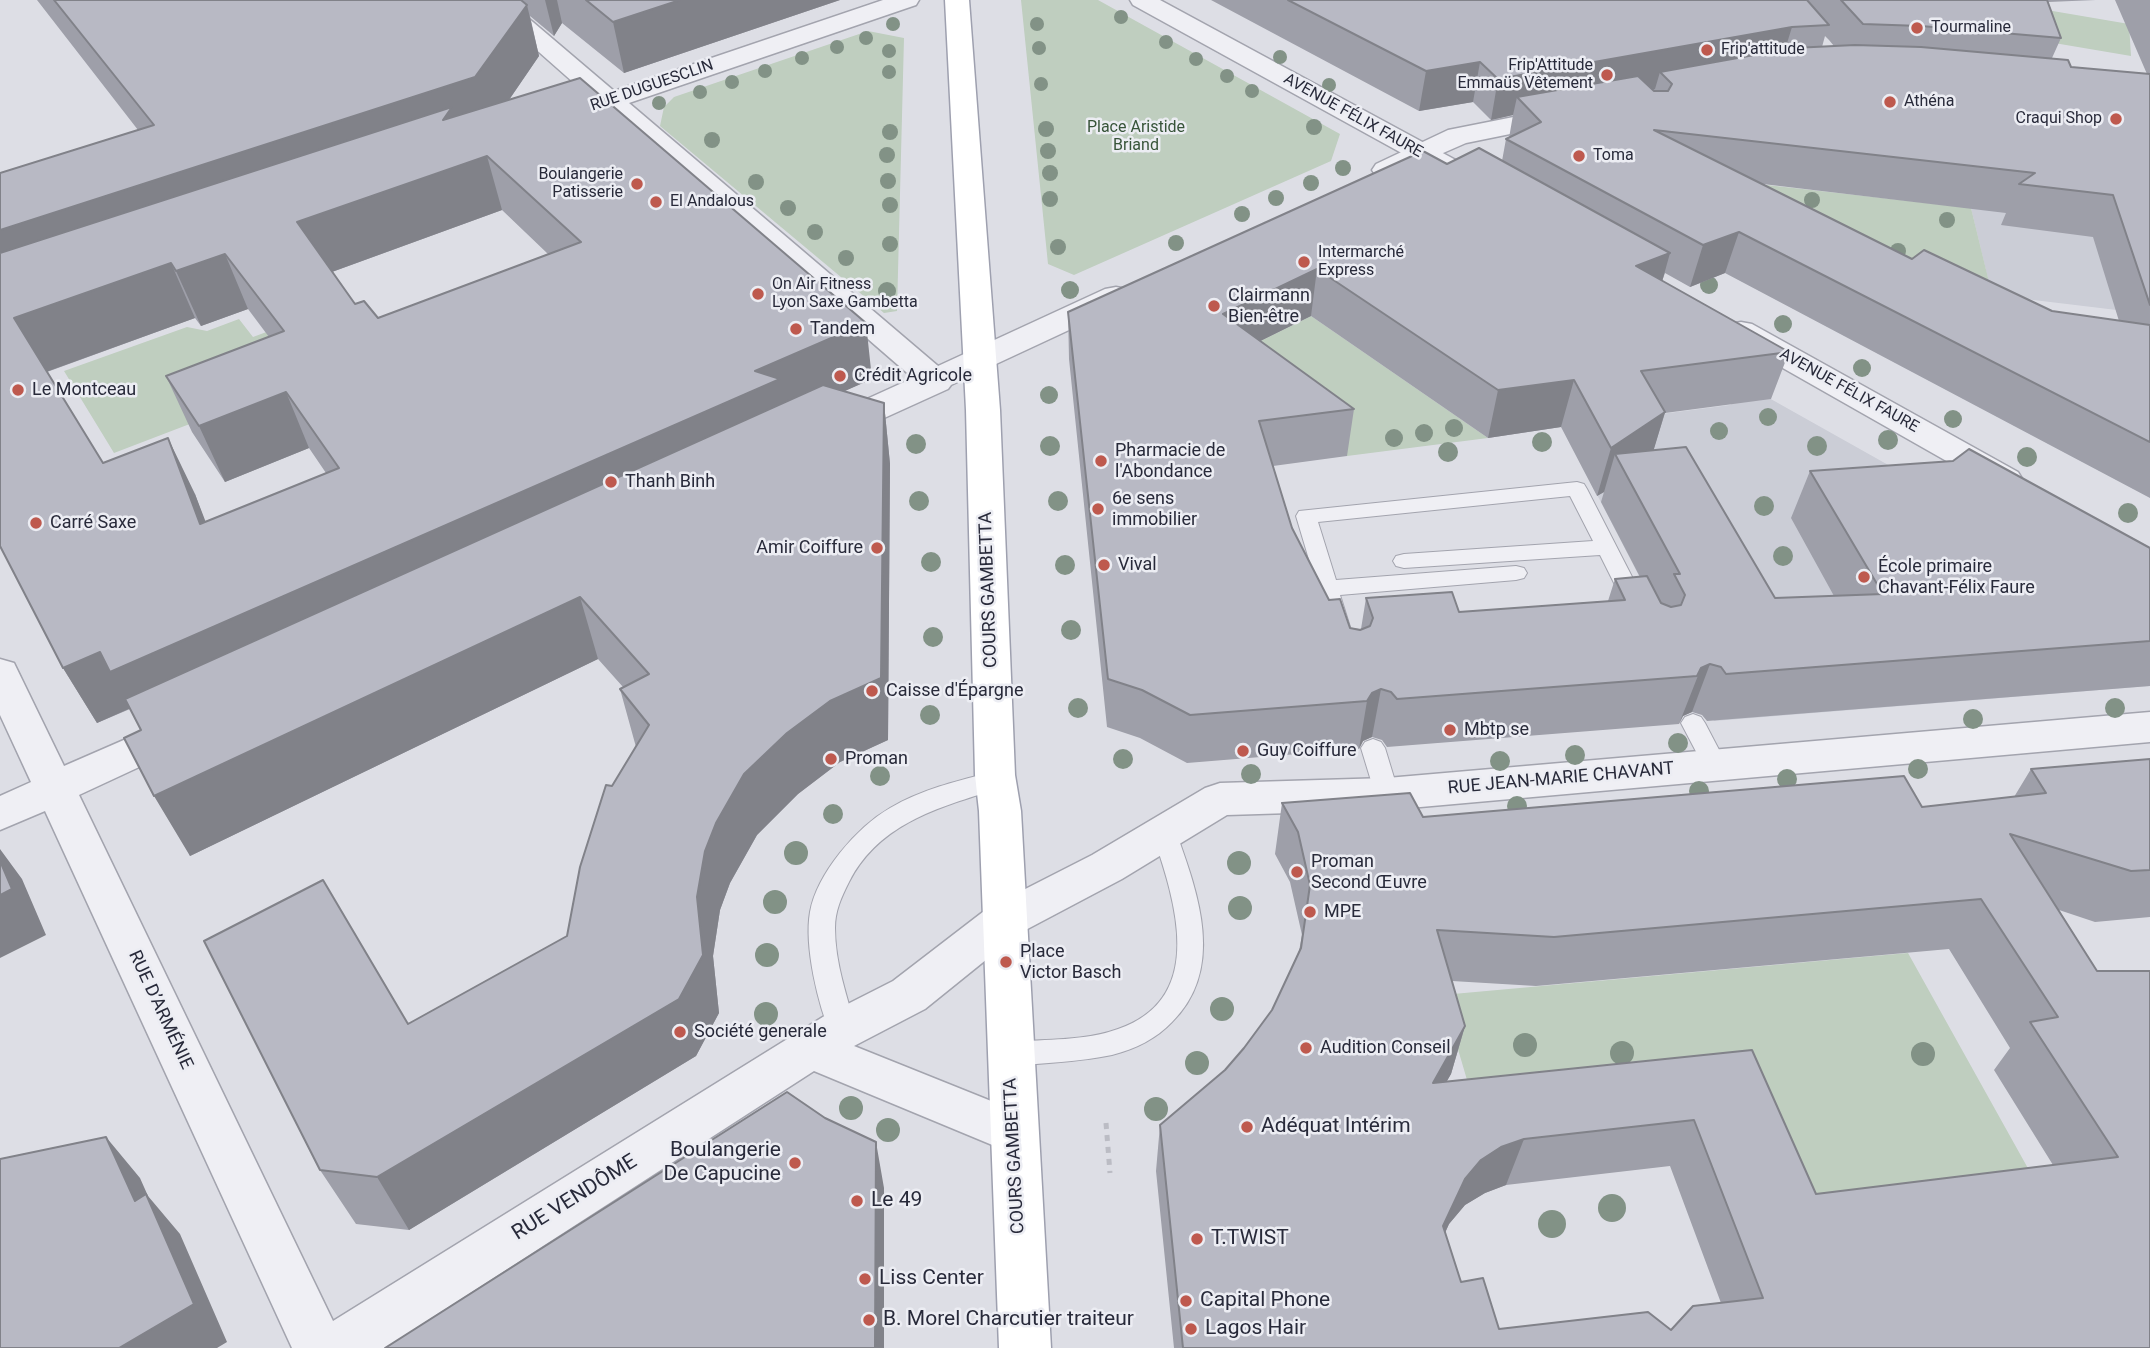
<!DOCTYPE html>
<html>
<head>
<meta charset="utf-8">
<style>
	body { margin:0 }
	canvas { display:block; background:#dddee5 }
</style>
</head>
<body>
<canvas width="2150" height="1348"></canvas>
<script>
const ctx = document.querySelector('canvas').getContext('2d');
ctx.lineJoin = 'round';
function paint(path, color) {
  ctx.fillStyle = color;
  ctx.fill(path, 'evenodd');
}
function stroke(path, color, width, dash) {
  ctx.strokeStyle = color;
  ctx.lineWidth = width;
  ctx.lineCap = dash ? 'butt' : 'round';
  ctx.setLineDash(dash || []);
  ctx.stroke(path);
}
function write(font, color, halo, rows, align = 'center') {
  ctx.font = font + ' Roboto,sans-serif';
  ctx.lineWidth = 5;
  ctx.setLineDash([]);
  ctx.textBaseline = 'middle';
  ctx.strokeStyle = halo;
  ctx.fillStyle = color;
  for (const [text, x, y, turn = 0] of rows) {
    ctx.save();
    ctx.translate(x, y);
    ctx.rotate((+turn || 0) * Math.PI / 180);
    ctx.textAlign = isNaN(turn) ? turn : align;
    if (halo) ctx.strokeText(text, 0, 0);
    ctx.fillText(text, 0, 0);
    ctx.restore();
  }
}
const built = new Path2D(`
	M 1971,208 L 2041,216 L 2090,225 L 2150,314 L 1992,295 Z
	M 1753,389 L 2150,612 L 2150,686 L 1714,721 L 1562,427 L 1730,405 Z`);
const green = new Path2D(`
	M 1021,0 L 1098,0 L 1340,134 L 1331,161 L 1074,275 L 1048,264 Z
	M 2035,8 L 2129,24 L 2131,56 L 2001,34 Z
	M 868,31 L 904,38 L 897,311 L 884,313 L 660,126 L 664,107 L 674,97 Z
	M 1758,184 L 1971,208 L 1990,286 L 1819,266 Z
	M 331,308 L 370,355 L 114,453 L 64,371 L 187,327 L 207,331 L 239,319 L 253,337 Z
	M 1311,316 L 1488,438 L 1347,456 L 1220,361 Z
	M 1908,953 L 2049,1206 L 1787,1239 L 1726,1098 L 1480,1124 L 1442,995 Z`);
const path = new Path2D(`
	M 1106,1123 L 1110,1173`);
const service = new Path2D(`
	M 1577,482 L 1584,484 L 1587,489 L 1647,606 L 1644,611 L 1636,614 L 1628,611 L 1600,555 L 1404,568 L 1396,566 L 1393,561 L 1396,556 L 1404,554 L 1593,541 L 1570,496 L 1318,522 L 1336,580 L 1516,566 L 1524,568 L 1527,573 L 1524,578 L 1516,580 L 1340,595 L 1350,627 L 1347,633 L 1339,635 L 1331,633 L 1296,516 L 1299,511 Z
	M 1693,714 L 1701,717 L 1705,723 L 1727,765 L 1723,771 L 1715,774 L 1707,771 L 1703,765 L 1681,723 L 1685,717 Z
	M 1373,739 L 1381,742 L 1385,748 L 1399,794 L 1396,801 L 1387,803 L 1378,801 L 1375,794 L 1361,748 L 1365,742 Z
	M 996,771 L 1004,773 L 1008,780 L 1004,787 C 944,806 880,821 849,882 C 841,898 835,911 835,928 C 835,963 847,996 856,1029 L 852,1037 L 842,1041 L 832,1037 C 818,1006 804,946 810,912 C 817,873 857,827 890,808 C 922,789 960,780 996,771 Z
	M 1164,822 L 1173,825 L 1176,832 C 1198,893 1226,969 1172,1022 C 1156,1039 1135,1049 1112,1055 C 1079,1062 1044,1063 1011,1066 L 1001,1062 L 997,1054 L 1001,1046 L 1011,1042 C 1046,1039 1085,1041 1118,1029 C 1209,998 1174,898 1152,832 L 1155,825 Z`);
const minor = new Path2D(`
	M 480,0 L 507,0 L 614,91 L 883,0 L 919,0 L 916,5 L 629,103 L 938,366 L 1105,289 L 1116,287 L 1127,289 L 1131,296 L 1127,303 L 951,385 L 948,389 L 849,434 L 837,437 L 825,434 L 820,426 L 825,418 L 913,378 L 605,111 L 559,126 L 549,124 L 545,118 L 549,112 L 591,98 Z
	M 1564,107 L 1574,109 L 1578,115 L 1574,121 L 1466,143 L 1386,178 L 1376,176 L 1372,170 L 1376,164 L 1448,130 Z
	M 0,659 L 14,663 L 64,766 L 179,716 L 193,720 L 199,731 L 193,742 L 79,795 L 333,1321 L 826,1015 L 893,981 L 988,908 L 1092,855 L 1205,788 L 1220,783 L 1387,778 L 2150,712 L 2150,742 L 1387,810 L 1227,815 L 1122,879 L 1018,934 L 925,1009 L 854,1046 L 1031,1117 L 1038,1132 L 1031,1147 L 1014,1154 L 814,1071 L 385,1348 L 292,1348 L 45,811 L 0,830 L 0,796 L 31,782 L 0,715 Z`);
const tertiary = new Path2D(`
	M 1130,0 L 1160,0 L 1476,171 L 1480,177 L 1476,183 L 1466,185 L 1456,183 L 1133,5 Z
	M 1741,322 L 1752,324 L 2018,472 L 2023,480 L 2018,488 L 2006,491 L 1994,488 L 1730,338 L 1725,331 L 1730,324 Z`);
const primary = new Path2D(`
	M 945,0 L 969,0 L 1000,410 L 1015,775 L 1021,811 L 1051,1348 L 999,1348 L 979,811 L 975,775 L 966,410 Z`);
const trees = [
	[1121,17,7],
	[893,24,7],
	[1037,24,7],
	[866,38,7],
	[1166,42,7],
	[837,47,7],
	[1039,48,7],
	[889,51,7],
	[1280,57,7],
	[802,58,7],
	[1196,59,7],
	[765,71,7],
	[889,72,7],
	[1227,76,7],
	[732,82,7],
	[1041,84,7],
	[1329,85,7],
	[1252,91,7],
	[700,92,7],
	[659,103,7],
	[1314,127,8],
	[1046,129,8],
	[890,132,8],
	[712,140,8],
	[1048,151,8],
	[887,155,8],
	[1343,168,8],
	[1050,173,8],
	[888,181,8],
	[756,182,8],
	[1311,183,8],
	[1276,198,8],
	[1050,199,8],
	[1812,200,8],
	[890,205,8],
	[788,208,8],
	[1242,214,8],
	[1947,220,8],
	[815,232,8],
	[1176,243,8],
	[890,244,8],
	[1058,247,8],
	[1898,251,8],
	[846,258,8],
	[1709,285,9],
	[1070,290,9],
	[887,291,9],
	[1783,324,9],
	[1862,368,9],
	[1049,395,9],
	[1768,417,9],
	[1953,419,9],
	[1454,428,9],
	[1719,431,9],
	[1424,433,9],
	[1394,438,9],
	[1888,440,10],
	[1542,442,10],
	[916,444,10],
	[1050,446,10],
	[1817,446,10],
	[1448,452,10],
	[2027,457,10],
	[919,501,10],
	[1058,501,10],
	[1764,506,10],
	[2128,513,10],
	[1783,556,10],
	[931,562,10],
	[1065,565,10],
	[1071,630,10],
	[933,637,10],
	[1078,708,10],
	[2115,708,10],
	[930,715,10],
	[1973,719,10],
	[1678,743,10],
	[1575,755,10],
	[1123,759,10],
	[1500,761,10],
	[1918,769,10],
	[1251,774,10],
	[880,776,10],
	[1787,779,10],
	[1699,791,10],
	[1517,806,10],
	[833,814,10],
	[796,853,12],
	[1239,863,12],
	[775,902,12],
	[1240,908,12],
	[767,955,12],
	[1222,1009,12],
	[766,1014,12],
	[1525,1045,12],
	[1622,1053,12],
	[1923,1054,12],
	[1197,1063,12],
	[851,1108,12],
	[1156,1109,12],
	[888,1130,12],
	[1612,1208,14],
	[1552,1224,14]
];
const wall = new Path2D(`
	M 37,0 L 840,0 L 624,73 L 562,23 L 554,36 L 530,16 L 539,56 L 509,100 L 872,379 L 844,391 L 884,403 L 890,464 L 888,740 L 840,762 L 798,794 L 757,835 L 730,883 L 720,910 L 713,956 L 719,1013 L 696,1056 L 409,1230 L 356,1224 L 320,1170 L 408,1024 L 567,936 L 612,786 L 636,747 L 620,689 L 623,687 L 598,659 L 190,856 L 141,730 L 130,709 L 97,723 L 63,668 L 0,173 L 138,130 ZM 502,210 L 548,254 L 378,318 L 355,304 L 332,272 ZM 248,309 L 269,337 L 166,376 L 192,432 L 225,482 L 309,448 L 326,473 L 205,522 L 195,494 L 103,463 L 47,372 L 195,318 L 201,326 Z
	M 1211,0 L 2096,0 L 2048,2 L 2061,38 L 2052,58 L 2071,67 L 2147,74 L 2115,0 L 2150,0 L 2150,498 L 1725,273 L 1690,287 L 1665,273 L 1662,281 L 1789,352 L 1771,399 L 1665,413 L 1653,451 L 1775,598 L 1834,596 L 1791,518 L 1810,471 L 2150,548 L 2150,686 L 1707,721 L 1702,715 L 1692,712 L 1683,716 L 1679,724 L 1387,747 L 1382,740 L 1372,737 L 1363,741 L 1359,749 L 1187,763 L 1140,738 L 1107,727 L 1069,359 L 1068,312 L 1447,164 L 1502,161 L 1506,139 L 1509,138 L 1513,115 L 1491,120 L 1473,102 L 1419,111 ZM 1825,36 L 1829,40 L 1834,46 L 1822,47 ZM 1763,184 L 2006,213 L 2001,225 L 2093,237 L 2119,321 L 2052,311 L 1912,259 ZM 1311,316 L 1488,438 L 1561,427 L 1597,496 L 1604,492 L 1601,502 L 1640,577 L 1615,579 L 1608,601 L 1459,612 L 1366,598 L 1361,629 L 1350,628 L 1329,600 L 1292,528 L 1273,466 L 1347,456 L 1354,409 L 1260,341 Z
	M 2150,759 L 2150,917 L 2095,922 L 2059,910 L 2097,971 L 2150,1348 L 1174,1348 L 1156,1171 L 1160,1125 L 1225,1070 L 1244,1048 L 1272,1010 L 1299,951 L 1302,935 L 1290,882 L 1275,854 L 1282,803 L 1423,817 L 1922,807 L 2014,797 L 2031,769 ZM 1949,949 L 2010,1048 L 1994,1070 L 2053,1165 L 1816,1194 L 1752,1050 L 1446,1082 L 1451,1074 L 1465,1026 L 1452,981 L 1536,986 ZM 1670,1166 L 1721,1303 L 1671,1330 L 1499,1329 L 1461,1282 L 1445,1233 L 1449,1224 L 1465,1205 L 1485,1193 L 1506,1185 Z`);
const shadedWall = new Path2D(`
	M 545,0 L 557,0 L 562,23 L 554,36 Z
	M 680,0 L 840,0 L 624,73 L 613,22 Z
	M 527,5 L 539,56 L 489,129 L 487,156 L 502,210 L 318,277 L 297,222 L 0,294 L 0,230 Z
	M 1792,27 L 1780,66 L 1672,84 L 1660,72 L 1655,89 L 1532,112 L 1517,97 L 1513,115 L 1491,120 L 1498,79 Z
	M 1480,62 L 1473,102 L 1419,111 L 1426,71 Z
	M 1739,232 L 1725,273 L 1690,287 L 1703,245 Z
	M 1670,253 L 1657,300 L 1636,266 Z
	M 225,254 L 248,309 L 201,326 L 176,271 Z
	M 171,263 L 195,318 L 43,373 L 14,318 Z
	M 1317,269 L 1311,316 L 1220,361 L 1223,314 Z
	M 866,323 L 872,379 L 97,723 L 63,668 Z
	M 1574,380 L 1561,427 L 1488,438 L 1498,390 Z
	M 286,392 L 309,448 L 225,482 L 199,426 Z
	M 884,403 L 890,464 L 888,740 L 840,762 L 798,794 L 757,835 L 730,883 L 720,910 L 713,956 L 719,1013 L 696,1056 L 409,1230 L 377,1177 L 697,897 L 705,851 L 716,823 L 744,774 L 787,733 Z
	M 1665,412 L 1651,459 L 1615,454 L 1604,492 L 1597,496 L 1611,448 Z
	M 168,438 L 195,494 L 228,580 L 200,524 Z
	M 580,597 L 598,659 L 190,856 L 154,796 Z
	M 1710,664 L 1692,712 L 1683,716 L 1679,724 L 1701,668 Z
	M 1381,689 L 1372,737 L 1363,741 L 1359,749 L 1367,701 L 1372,693 Z
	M 0,849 L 22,879 L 46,935 L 0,958 Z
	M 1465,1026 L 1451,1074 L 1419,1130 L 1433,1083 Z
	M 106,1137 L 140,1178 L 148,1196 L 180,1234 L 227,1342 L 217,1348 L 119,1348 L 135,1201 Z
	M 1524,1139 L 1506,1185 L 1485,1193 L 1465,1205 L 1449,1224 L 1428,1270 L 1443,1226 L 1465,1179 L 1481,1160 L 1501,1147 Z
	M 876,1142 L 884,1188 L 884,1348 L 875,1348 Z`);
const building = new Path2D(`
	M 54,0 L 521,0 L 527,5 L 475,77 L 0,230 L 0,173 L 154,125 Z
	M 586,0 L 680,0 L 613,22 Z
	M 1288,0 L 1807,0 L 1829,25 L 1792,27 L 1498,79 L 1480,62 L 1426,71 Z
	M 1841,0 L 2047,0 L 2061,38 L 1921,26 L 1863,24 Z
	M 1855,45 L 1921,47 L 2068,60 L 2071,67 L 2150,74 L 2150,305 L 2113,195 L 2019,184 L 2035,173 L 1654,130 L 1912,259 L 1924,250 L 2052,311 L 2150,325 L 2150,442 L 1739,232 L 1703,245 L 1506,139 L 1541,122 L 1517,97 L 1638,76 L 1654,91 L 1668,91 L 1672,84 L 1660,72 L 1793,48 Z
	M 580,78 L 866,323 L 755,371 L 780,379 L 110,672 L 100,652 L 63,668 L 0,546 L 0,253 L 452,107 L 443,120 ZM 487,156 L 581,242 L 378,318 L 364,301 L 355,304 L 297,222 ZM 225,254 L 284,331 L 166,376 L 199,426 L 286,392 L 339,468 L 200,524 L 168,438 L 103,463 L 14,318 L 171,263 L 176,271 Z
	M 1479,148 L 1670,253 L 1636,266 L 1789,352 L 1641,371 L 1665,412 L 1611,448 L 1574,380 L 1498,390 L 1317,269 L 1223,314 L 1354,409 L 1259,421 L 1292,528 L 1329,600 L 1340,599 L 1350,628 L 1360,630 L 1370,626 L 1373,618 L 1366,598 L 1452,592 L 1459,612 L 1625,600 L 1615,579 L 1647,576 L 1661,603 L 1671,607 L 1681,605 L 1685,595 L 1674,574 L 1680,574 L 1615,454 L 1686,447 L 1775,598 L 1883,594 L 1810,471 L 1953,461 L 1969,449 L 2150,548 L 2150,641 L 1726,674 L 1721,667 L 1710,664 L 1701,668 L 1697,676 L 1397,699 L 1391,692 L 1381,689 L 1372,693 L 1367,701 L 1190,715 L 1142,690 L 1108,679 L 1068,312 L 1423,151 L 1447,164 Z
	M 823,385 L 884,403 L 881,678 L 830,701 L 787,733 L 744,774 L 716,823 L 705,851 L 697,897 L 703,955 L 679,999 L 377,1177 L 320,1170 L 204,941 L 323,880 L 408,1024 L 567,936 L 580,867 L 606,785 L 612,786 L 649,725 L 620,689 L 649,674 L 580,597 L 154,796 L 124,738 L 141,730 L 125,699 Z
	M 2150,759 L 2150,870 L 2131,871 L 2010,834 L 2097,971 L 2150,971 L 2150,1348 L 1183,1348 L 1160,1125 L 1225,1070 L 1244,1048 L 1272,1010 L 1301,948 L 1310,885 L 1298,832 L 1282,803 L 1410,793 L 1423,817 L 1904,776 L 1922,807 L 2046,793 L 2031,769 ZM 1981,899 L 2058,1017 L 2030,1022 L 2118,1157 L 1816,1194 L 1752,1050 L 1433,1083 L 1465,1026 L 1437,930 L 1554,937 ZM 1694,1120 L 1763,1298 L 1693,1306 L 1671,1330 L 1648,1312 L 1499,1329 L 1483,1278 L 1461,1282 L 1443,1226 L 1465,1179 L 1481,1160 L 1501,1147 L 1524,1139 Z
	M 0,861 L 12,889 L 0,895 Z
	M 787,1092 L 825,1118 L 876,1142 L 875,1348 L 385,1348 Z
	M 106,1137 L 135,1201 L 146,1194 L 194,1304 L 119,1348 L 0,1348 L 0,1159 Z`);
const markers = [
	[1917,28,7,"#be594e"],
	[1707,50,7,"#be594e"],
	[1607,75,7,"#be594e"],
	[1890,102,7,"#be594e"],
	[2116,119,7,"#be594e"],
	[1579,156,7,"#be594e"],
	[637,184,7,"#be594e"],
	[656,202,7,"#be594e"],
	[1304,262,7,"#be594e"],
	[758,294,7,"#be594e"],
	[1214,306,7,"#be594e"],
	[796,329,7,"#be594e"],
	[840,376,7,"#be594e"],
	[18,390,7,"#be594e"],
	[1101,461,7,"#be594e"],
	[611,482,7,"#be594e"],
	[1098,509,7,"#be594e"],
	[36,523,7,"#be594e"],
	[877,548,7,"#be594e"],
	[1104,565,7,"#be594e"],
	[1864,577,7,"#be594e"],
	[872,691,7,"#be594e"],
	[1450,730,7,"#be594e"],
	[1243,751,7,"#be594e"],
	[831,759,7,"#be594e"],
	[1297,872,7,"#be594e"],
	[1310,912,7,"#be594e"],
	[1006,962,7,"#be594e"],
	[680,1032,7,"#be594e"],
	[1306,1048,7,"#be594e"],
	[1247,1127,7,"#be594e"],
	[795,1163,7,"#be594e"],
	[857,1201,7,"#be594e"],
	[1197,1239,7,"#be594e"],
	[865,1279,7,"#be594e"],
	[1186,1301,7,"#be594e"],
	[869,1320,7,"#be594e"],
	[1191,1329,7,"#be594e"]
];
const farPoinames = [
	["Tourmaline",1931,28],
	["Frip'attitude",1721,50],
	["Frip'Attitude",1593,66,"right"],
	["Emmaüs Vêtement",1593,84,"right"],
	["Athéna",1904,102],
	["Craqui Shop",2102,119,"right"],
	["Toma",1593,156],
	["Boulangerie",623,175,"right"],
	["Patisserie",623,193,"right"],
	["El Andalous",670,202],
	["Intermarché",1318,253],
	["Express",1318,271],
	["On Air Fitness",772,285],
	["Lyon Saxe Gambetta",772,303]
];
const farStreetnames = [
	["RUE DUGUESCLIN",652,86,-19],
	["AVENUE FÉLIX FAURE",1353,116,29],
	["AVENUE FÉLIX FAURE",1849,391,29]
];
const farParknames = [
	["Place Aristide",1136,128],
	["Briand",1136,146]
];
const poiNames = [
	["Clairmann",1228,296],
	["Bien-être",1228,317],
	["Tandem",810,329],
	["Crédit Agricole",854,376],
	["Le Montceau",32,390],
	["Pharmacie de",1115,451],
	["l'Abondance",1115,472],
	["Thanh Binh",625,482],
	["6e sens",1112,499],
	["immobilier",1112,520],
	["Carré Saxe",50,523],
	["Amir Coiffure",863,548,"right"],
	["Vival",1118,565],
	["École primaire",1878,567],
	["Chavant-Félix Faure",1878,588],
	["Caisse d'Épargne",886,691],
	["Mbtp se",1464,730],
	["Guy Coiffure",1257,751],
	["Proman",845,759],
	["Proman",1311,862],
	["Second Œuvre",1311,883],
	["MPE",1324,912],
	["Place",1020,952],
	["Victor Basch",1020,973],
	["Société generale",694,1032],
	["Audition Conseil",1320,1048]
];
const streetNames = [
	["COURS GAMBETTA",989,590,-92],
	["RUE JEAN-MARIE CHAVANT",1561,779,-5],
	["RUE D’ARMÉNIE",160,1010,65],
	["COURS GAMBETTA",1015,1156,-93]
];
const nearPoinames = [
	["Adéquat Intérim",1261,1127],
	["Boulangerie",781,1151,"right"],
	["De Capucine",781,1175,"right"],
	["Le 49",871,1201],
	["T.TWIST",1211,1239],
	["Liss Center",879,1279],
	["Capital Phone",1200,1301],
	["B. Morel Charcutier traiteur",883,1320],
	["Lagos Hair",1205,1329]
];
const nearStreetnames = [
	["RUE VENDÔME",575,1198,-32]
];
paint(built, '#cbcdd6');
paint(green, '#bfcebf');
stroke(service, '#a3a4ae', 2);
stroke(minor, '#a3a4ae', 3);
stroke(tertiary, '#a3a4ae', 3);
stroke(primary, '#9ea0af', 3);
stroke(path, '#bbbcc4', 5, [6, 6]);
paint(service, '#efeff4');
paint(minor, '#efeff4');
paint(tertiary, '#efeff4');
paint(primary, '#fff');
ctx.fillStyle = '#829286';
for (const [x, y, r] of trees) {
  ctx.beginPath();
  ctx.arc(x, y, r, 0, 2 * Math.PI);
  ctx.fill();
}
paint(wall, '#9e9fa9');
paint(shadedWall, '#818289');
paint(building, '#b8b9c4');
stroke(building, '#818289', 2);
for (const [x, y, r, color] of markers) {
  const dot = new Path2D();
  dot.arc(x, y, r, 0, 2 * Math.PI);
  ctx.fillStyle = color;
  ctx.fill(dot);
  stroke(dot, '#ecedf3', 2.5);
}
write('16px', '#282a3a', '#ecedf3', farPoinames, 'left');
write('16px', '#282a3a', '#ecedf3', farStreetnames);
write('16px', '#375439', '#ecedf3', farParknames);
write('18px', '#282a3a', '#ecedf3', poiNames, 'left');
write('18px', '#282a3a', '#ecedf3', streetNames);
write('21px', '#282a3a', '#ecedf3', nearPoinames, 'left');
write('21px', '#282a3a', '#ecedf3', nearStreetnames);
</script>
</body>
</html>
